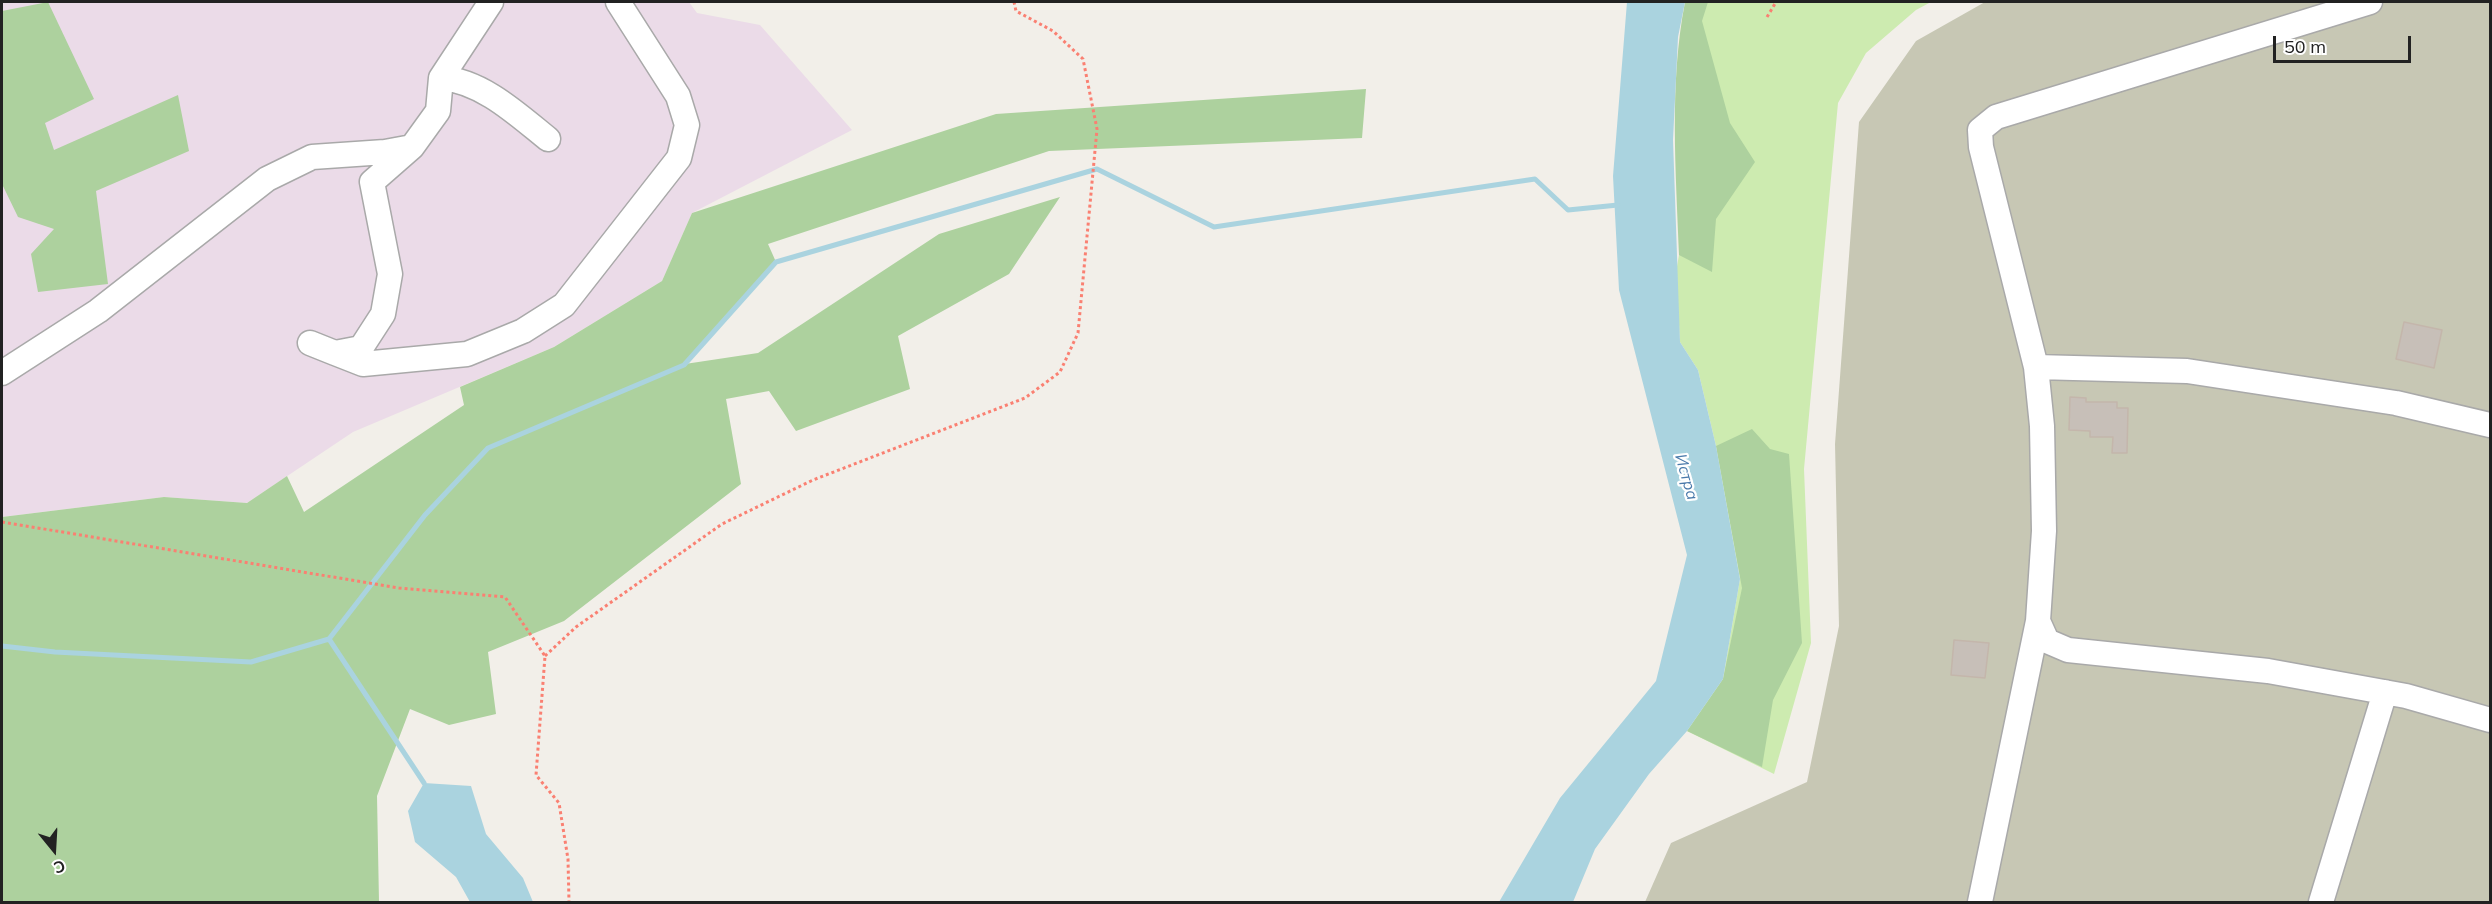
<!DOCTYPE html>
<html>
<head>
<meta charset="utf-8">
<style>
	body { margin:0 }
	#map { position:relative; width:2492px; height:904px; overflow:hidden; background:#f2efe9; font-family:Mulish,sans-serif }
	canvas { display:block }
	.frame { position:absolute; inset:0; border:3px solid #222; pointer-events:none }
	.north { position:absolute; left:24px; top:820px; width:60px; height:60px; -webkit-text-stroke:4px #fff; paint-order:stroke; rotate:162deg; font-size:16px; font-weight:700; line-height:24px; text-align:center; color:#222 }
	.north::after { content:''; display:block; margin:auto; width:21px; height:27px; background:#222; clip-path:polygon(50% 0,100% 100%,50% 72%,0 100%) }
	.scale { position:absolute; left:2273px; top:36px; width:138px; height:27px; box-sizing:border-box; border:3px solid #222; border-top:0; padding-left:8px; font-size:18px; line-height:21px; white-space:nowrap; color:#222; -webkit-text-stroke:4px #fff; paint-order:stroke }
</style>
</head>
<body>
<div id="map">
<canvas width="2492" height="904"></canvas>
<div class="frame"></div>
<div class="north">С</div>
<div class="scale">50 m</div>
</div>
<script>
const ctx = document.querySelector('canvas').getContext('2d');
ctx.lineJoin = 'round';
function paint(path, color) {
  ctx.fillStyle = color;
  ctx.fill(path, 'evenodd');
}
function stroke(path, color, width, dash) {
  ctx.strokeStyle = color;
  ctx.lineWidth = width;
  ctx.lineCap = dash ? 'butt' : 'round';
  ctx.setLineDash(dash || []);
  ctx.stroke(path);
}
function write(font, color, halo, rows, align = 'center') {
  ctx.font = font + ' Mulish,sans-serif';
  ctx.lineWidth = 4.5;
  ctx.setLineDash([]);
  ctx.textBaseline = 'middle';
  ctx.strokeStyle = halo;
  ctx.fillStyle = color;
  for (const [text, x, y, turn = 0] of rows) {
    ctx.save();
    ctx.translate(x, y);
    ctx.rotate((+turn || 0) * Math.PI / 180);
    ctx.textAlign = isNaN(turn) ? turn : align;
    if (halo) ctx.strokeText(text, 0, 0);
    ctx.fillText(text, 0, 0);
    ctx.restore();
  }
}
const industrial = new Path2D(`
	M 2,2 L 689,2 L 697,13 L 760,25 L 852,130 L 692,213 L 662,281 L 554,347 L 353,432 L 247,503 L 164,497 L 2,517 Z`);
const construction = new Path2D(`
	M 1985,2 L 2490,2 L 2490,902 L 1645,902 L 1671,843 L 1807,782 L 1839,626 L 1835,444 L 1859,122 L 1916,41 Z`);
const grass = new Path2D(`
	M 1685,2 L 1931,2 L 1916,10 L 1866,53 L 1838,103 L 1804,469 L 1811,643 L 1774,774 L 1687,731 L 1723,679 L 1740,579 L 1716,446 L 1698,370 L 1680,342 L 1676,272 L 1679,255 Z`);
const forest = new Path2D(`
	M 48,2 L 94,99 L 45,123 L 54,150 L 178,95 L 189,151 L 96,191 L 108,284 L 38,292 L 31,254 L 54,229 L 18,217 L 2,184 L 2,11 Z
	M 1685,2 L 1708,2 L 1702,21 L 1730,123 L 1755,162 L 1716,219 L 1712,272 L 1679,255 C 1676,170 1669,85 1685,2 Z
	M 1366,89 L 1362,138 L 1049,151 L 768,244 L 776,262 L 685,364 L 758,353 L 939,234 L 1060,197 L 1009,274 L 898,336 L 910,389 L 796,431 L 769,391 L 726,399 L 741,484 L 564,621 L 488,652 L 496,714 L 449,725 L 410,709 L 377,796 L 379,902 L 2,902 L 2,517 L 164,497 L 247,503 L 287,476 L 304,512 L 464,405 L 460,387 L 554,347 L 662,281 L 692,213 L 996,114 Z
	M 1752,429 L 1770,449 L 1789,454 L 1802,643 L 1773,700 L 1762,767 L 1687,731 L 1723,679 L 1742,588 L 1716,446 Z`);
const water = new Path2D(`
	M 1627,2 L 1685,2 L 1678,37 L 1673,140 L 1680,342 L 1698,370 L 1716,446 L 1740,579 L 1723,679 L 1687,731 L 1649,774 L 1595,849 L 1573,902 L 1499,902 L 1560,798 L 1656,681 L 1687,555 L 1619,290 L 1613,176 Z
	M 424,783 L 471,786 L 486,834 L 523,878 L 533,902 L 470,902 L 456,877 L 415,842 L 408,811 Z`);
const stream = new Path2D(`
	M 2,646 L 55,652 L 251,662 L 329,639
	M 424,783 L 329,639 L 425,515 L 488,448 L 684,365 L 776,262 L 1097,169 L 1214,227 L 1535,179 L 1568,210 L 1618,205`);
const building = new Path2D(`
	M 2404,322 L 2442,330 L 2434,368 L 2396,359 Z
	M 2070,397 L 2086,398 L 2086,402 L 2117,402 L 2117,408 L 2128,408 L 2127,453 L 2112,453 L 2113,437 L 2090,437 L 2090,431 L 2069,430 Z
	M 1954,640 L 1989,643 L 1985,678 L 1951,675 Z`);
const path = new Path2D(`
	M 1767,17 L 1776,2
	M 2,522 L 399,588 L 505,597 L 545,656 L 536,775 L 559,803 L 568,859 L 569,902
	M 545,656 L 576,627 L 722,524 L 813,480 L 1025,398 L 1060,372 L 1078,333 L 1097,129 L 1083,59 L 1053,31 L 1016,11 L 1014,2`);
const minor = new Path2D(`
	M 2370,2 L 1996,117 L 1980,130 L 1981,147 L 2036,367 L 2042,426 L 2044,531 L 2038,621 L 2047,641 L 2068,650 L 2268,671 L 2406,696 L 2490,720
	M 441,78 C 482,81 517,114 548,139
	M 310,343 L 335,353 L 361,348 L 383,314 L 390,274 L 372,182 L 412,147 L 438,111 L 441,78 L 491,2
	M 335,353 L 363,364 L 467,354 L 523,331 L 564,305 L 679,158 L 687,125 L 678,96 L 618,2
	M 2036,367 L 2187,371 L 2396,403 L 2490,425
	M 2,373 L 98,311 L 267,179 L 312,157 L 385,152 L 412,147
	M 1980,902 L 2038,621
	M 2321,902 L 2385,692`);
const waterNames = [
	["Истра",1686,477,74]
];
paint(industrial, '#ebdbe8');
paint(construction, '#c7c7b4');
paint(grass, '#cdebb0');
paint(forest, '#add19e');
paint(water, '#aad3df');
stroke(stream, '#aad3df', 5);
paint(building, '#c7bfb8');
stroke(building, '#c4b6ab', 1.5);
stroke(minor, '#a9a9a9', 27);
stroke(path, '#fa8072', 3, [3, 3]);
stroke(minor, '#fff', 24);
write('italic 16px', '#4a7aab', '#fff', waterNames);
</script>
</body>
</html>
